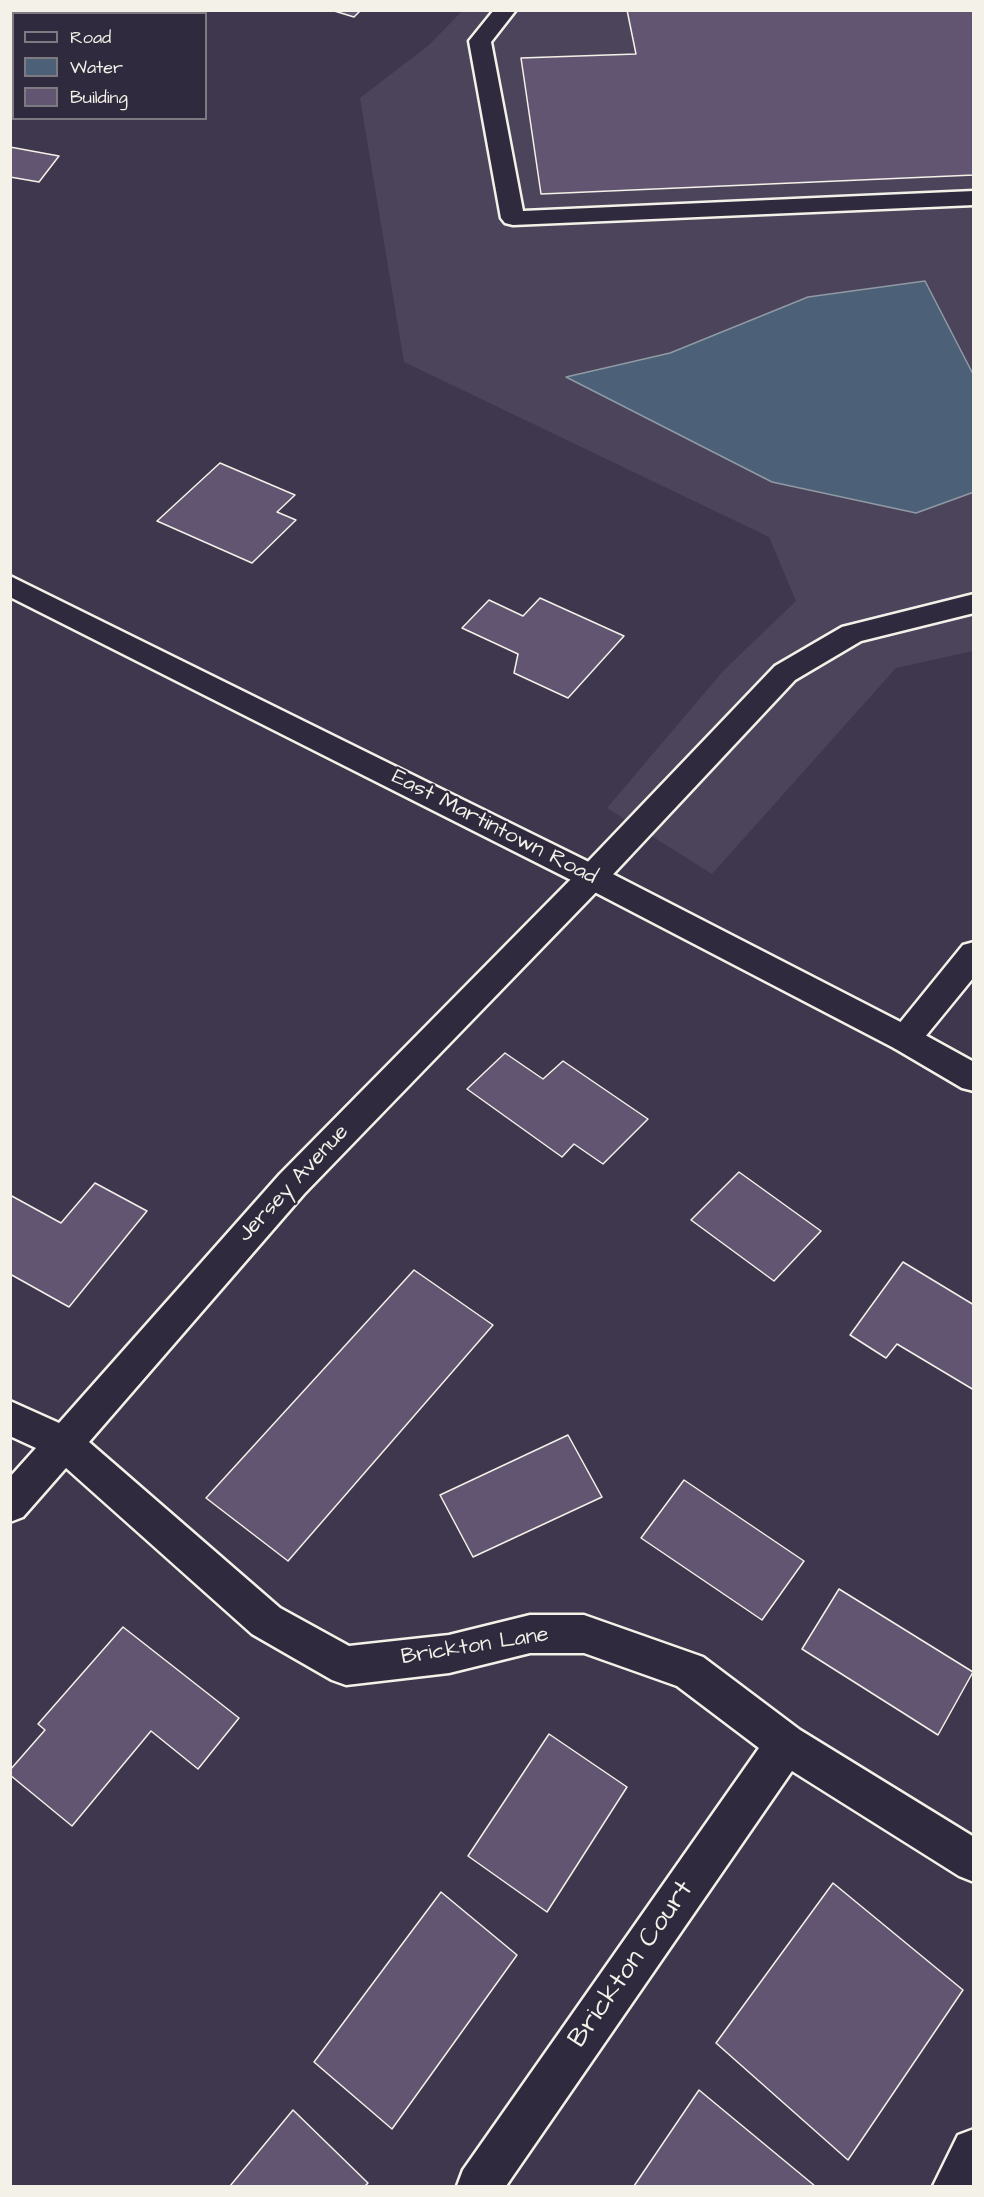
<!DOCTYPE html>
<html>
<head>
<meta charset="utf-8">
<style>
	body { margin:0 }
	#map { position:relative; width:984px; height:2197px; overflow:hidden; background:#3e374d; font-family:"Architects Daughter",sans-serif }
	canvas { display:block }
	.frame { position:absolute; inset:0; border:12px solid #f4f1e8; pointer-events:none }
	.legend { position:absolute; left:12px; top:12px; width:195px; height:108px; box-sizing:border-box; background:#2f2a3d; border:2px solid #7e7a81; margin:0; padding:8px 10px; list-style:none; font-size:18px; color:#f4f1e8 }
	.legend li { display:flex; align-items:center; gap:12px; height:30px }
	.legend b { width:30px; border:2px solid #7e7a81 }
</style>
</head>
<body>
<div id="map">
<canvas width="984" height="2197"></canvas>
<div class="frame"></div>
<ul class="legend">
<li><b style="height:8px;background:#2f2a3d"></b>Road</li>
<li><b style="height:16px;background:#4c6077"></b>Water</li>
<li><b style="height:16px;background:#625571"></b>Building</li>
</ul>
</div>
<script>
const ctx = document.querySelector('canvas').getContext('2d');
ctx.lineJoin = 'round';
function paint(path, color) {
  ctx.fillStyle = color;
  ctx.fill(path, 'evenodd');
}
function stroke(path, color, width, dash) {
  ctx.strokeStyle = color;
  ctx.lineWidth = width;
  ctx.lineCap = dash ? 'butt' : 'round';
  ctx.setLineDash(dash || []);
  ctx.stroke(path);
}
function write(font, color, halo, rows, align = 'center') {
  ctx.font = font + ' "Architects Daughter",sans-serif';
  ctx.lineWidth = 4.5;
  ctx.setLineDash([]);
  ctx.textBaseline = 'middle';
  ctx.strokeStyle = halo;
  ctx.fillStyle = color;
  for (const [text, x, y, turn = 0] of rows) {
    ctx.save();
    ctx.translate(x, y);
    ctx.rotate((+turn || 0) * Math.PI / 180);
    ctx.textAlign = isNaN(turn) ? turn : align;
    if (halo) ctx.strokeText(text, 0, 0);
    ctx.fillText(text, 0, 0);
    ctx.restore();
  }
}
const built = new Path2D(`
	M 462,11 L 973,11 L 973,651 L 896,668 L 712,874 L 607,808 L 724,670 L 796,601 L 769,537 L 404,362 L 360,98 L 429,45 Z`);
const water = new Path2D(`
	M 925,281 L 973,374 L 974,492 L 916,513 L 772,482 L 566,377 L 670,353 L 808,297 Z`);
const building = new Path2D(`
	M 331,10 L 361,10 L 354,17 Z
	M 627,10 L 974,10 L 974,175 L 541,194 L 521,58 L 636,54 Z
	M 10,147 L 59,156 L 39,182 L 10,177 Z
	M 220,463 L 295,495 L 277,512 L 296,520 L 252,563 L 157,521 Z
	M 540,598 L 624,636 L 568,698 L 514,673 L 518,654 L 462,628 L 489,600 L 523,616 Z
	M 505,1053 L 543,1079 L 563,1061 L 648,1119 L 603,1164 L 574,1144 L 562,1157 L 467,1089 Z
	M 739,1172 L 821,1231 L 774,1281 L 691,1220 Z
	M 95,1183 L 147,1211 L 69,1307 L 10,1274 L 10,1195 L 61,1223 Z
	M 903,1262 L 974,1305 L 974,1390 L 897,1344 L 886,1358 L 850,1335 Z
	M 414,1270 L 493,1325 L 288,1561 L 206,1498 Z
	M 568,1435 L 602,1497 L 473,1557 L 440,1495 Z
	M 684,1480 L 804,1561 L 762,1620 L 641,1538 Z
	M 839,1589 L 973,1672 L 938,1735 L 802,1649 Z
	M 123,1627 L 239,1718 L 198,1769 L 151,1731 L 72,1826 L 10,1775 L 10,1770 L 45,1730 L 38,1724 Z
	M 549,1734 L 627,1787 L 547,1912 L 468,1856 Z
	M 833,1883 L 963,1990 L 848,2160 L 716,2043 Z
	M 441,1892 L 517,1955 L 392,2129 L 314,2062 Z
	M 699,2090 L 815,2186 L 634,2186 Z
	M 293,2110 L 368,2183 L 365,2186 L 230,2186 Z`);
const minor = new Path2D(`
	M 53,10 L 74,10 L 72,14 L 51,14 Z
	M 494,10 L 516,10 L 491,42 L 523,211 L 974,191 L 974,205 L 513,225 L 505,223 L 501,218 L 469,41 Z
	M 10,53 L 14,53 L 14,67 L 10,67 Z
	M 974,594 L 974,613 L 861,641 L 795,680 L 603,885 L 304,1194 L 89,1442 L 280,1608 L 349,1646 L 449,1635 L 530,1615 L 584,1615 L 703,1657 L 800,1730 L 974,1837 L 974,1882 L 959,1876 L 792,1771 L 506,2186 L 457,2186 L 463,2170 L 759,1748 L 677,1686 L 584,1653 L 530,1653 L 449,1673 L 346,1685 L 332,1680 L 252,1634 L 66,1468 L 23,1517 L 10,1522 L 10,1477 L 36,1448 L 10,1436 L 10,1401 L 59,1423 L 280,1174 L 581,869 L 775,666 L 842,627 Z
	M 974,942 L 974,977 L 916,1048 L 905,1052 L 894,1048 L 889,1039 L 894,1030 L 963,945 Z
	M 974,2129 L 974,2186 L 933,2186 L 958,2135 Z`);
const major = new Path2D(`
	M 10,576 L 603,869 L 916,1030 L 974,1062 L 974,1091 L 962,1088 L 894,1048 L 581,885 L 10,597 Z`);
const streetNames = [
	["East Martintown Road",494,828,27],
	["Jersey Avenue",294,1184,-47],
	["Brickton Lane",475,1647,-9]
];
const nearStreetnames = [
	["Brickton Court",632,1965,-55]
];
paint(built, '#4c445b');
paint(water, '#4c6077');
stroke(water, '#8f9aa4', 1.5);
paint(building, '#625571');
stroke(building, '#f4f1e8', 1.5);
stroke(minor, '#f4f1e8', 5);
stroke(major, '#f4f1e8', 5);
paint(minor, '#2f2a3d');
paint(major, '#2f2a3d');
write('22px', '#f4f1e8', '#2f2a3d', streetNames);
write('27px', '#f4f1e8', '#2f2a3d', nearStreetnames);
</script>
</body>
</html>
